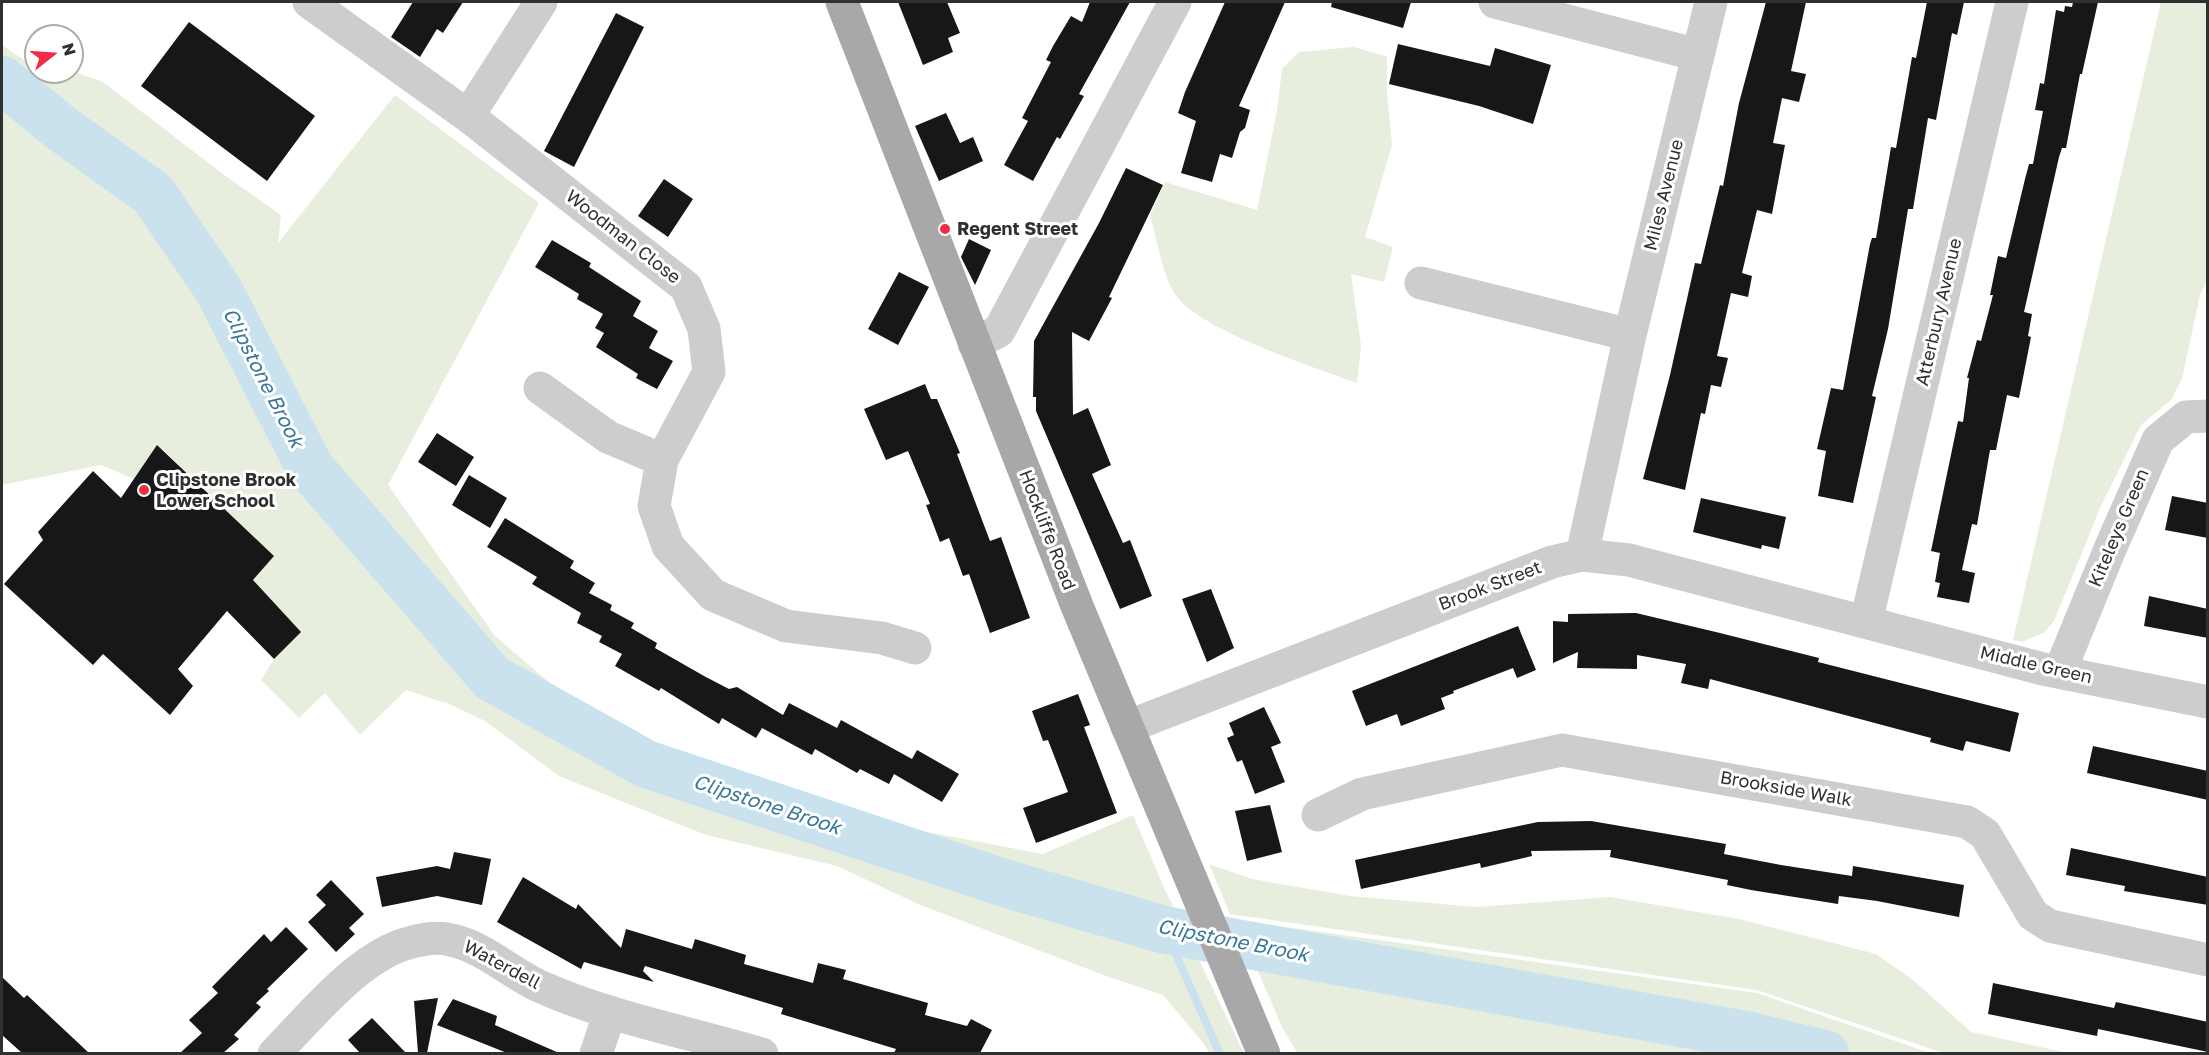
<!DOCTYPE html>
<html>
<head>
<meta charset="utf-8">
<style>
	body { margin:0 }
	#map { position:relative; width:2209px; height:1055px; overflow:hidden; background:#fff; font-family:"Golos Text",sans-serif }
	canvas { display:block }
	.frame { position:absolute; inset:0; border:3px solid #303030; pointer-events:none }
	.north { position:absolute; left:24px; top:24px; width:60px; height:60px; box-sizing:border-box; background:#fff; border:2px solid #acacac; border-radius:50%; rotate:73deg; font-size:16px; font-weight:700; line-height:24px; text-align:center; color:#303030 }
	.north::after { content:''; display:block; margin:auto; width:21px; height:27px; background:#ee2c45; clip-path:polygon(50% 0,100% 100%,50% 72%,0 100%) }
</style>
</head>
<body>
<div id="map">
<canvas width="2209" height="1055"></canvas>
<div class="frame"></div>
<div class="north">N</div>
</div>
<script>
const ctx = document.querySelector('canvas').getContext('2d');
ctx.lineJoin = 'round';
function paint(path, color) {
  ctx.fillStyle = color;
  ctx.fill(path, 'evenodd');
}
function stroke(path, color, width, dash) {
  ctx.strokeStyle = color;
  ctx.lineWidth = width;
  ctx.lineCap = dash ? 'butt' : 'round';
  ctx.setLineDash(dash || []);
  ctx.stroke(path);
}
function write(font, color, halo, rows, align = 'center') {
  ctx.font = font + ' "Golos Text",sans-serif';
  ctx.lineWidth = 6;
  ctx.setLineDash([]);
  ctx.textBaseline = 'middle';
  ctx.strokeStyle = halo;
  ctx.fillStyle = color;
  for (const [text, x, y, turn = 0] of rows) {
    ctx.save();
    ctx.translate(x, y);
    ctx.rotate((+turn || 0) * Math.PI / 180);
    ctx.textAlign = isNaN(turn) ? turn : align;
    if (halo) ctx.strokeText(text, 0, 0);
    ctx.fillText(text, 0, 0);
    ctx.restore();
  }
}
const green = new Path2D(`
	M 2161,2 L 2207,2 L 2207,281 L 2200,295 L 2182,379 L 2171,400 L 2141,425 L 2101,506 L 2054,621 L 2045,632 L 2022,642 L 2013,640 Z
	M 2,45 L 36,68 L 36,72 L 72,71 L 103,82 L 223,174 L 281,215 L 278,243 L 395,95 L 539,203 L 388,485 L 495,636 L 591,718 L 709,767 L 917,830 L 1043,854 L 1133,815 L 1165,890 L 1244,1053 L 1209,1053 L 1204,1044 L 1163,995 L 1106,976 L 918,904 L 837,866 L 706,835 L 559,776 L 485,721 L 449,704 L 406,690 L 360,735 L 325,693 L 299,718 L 261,680 L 274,659 L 300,632 L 251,583 L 274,556 L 158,445 L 134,479 L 101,465 L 2,485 Z
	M 1354,47 L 1387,57 L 1387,95 L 1392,145 L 1365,237 L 1393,247 L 1384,282 L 1351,274 L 1361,346 L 1357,383 C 1316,368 1192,328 1173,291 C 1161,269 1157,239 1150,215 L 1165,182 L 1257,210 L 1277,110 L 1282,69 L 1299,52 Z
	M 1209,864 L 1252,879 L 1350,896 L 1476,907 L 1610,897 L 1739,919 L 1876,954 L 1913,980 L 1971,1032 L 2068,1053 L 1943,1053 L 1757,990 L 1230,914 Z
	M 1236,920 L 1757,993 L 1930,1053 L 1297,1053 L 1282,1027 Z`);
const stream = new Path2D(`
	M 1165,930 L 1220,1054`);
const river = new Path2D(`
	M 2,80 L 61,128 L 153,194 L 218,289 L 310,468 L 492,678 L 646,764 L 1004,883 L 1165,930 L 1746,1035 L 1825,1054`);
const building = new Path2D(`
	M 413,2 L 463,2 L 443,33 L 437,29 L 420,57 L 391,37 Z
	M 898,2 L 947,2 L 960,33 L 948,38 L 953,52 L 923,65 Z
	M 1090,2 L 1130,2 L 1079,94 L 1084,96 L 1060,139 L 1057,137 L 1033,181 L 1004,165 L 1028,121 L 1022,118 L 1051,62 L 1046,60 L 1053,46 L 1071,16 L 1082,22 Z
	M 1225,2 L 1285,2 L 1239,106 L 1250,110 L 1245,128 L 1240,132 L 1232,158 L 1220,154 L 1212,182 L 1181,173 L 1196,121 L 1178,113 L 1185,92 Z
	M 1332,2 L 1411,2 L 1403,28 L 1331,7 Z
	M 1766,2 L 1806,2 L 1791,71 L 1806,74 L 1799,102 L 1782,98 L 1773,143 L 1785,145 L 1772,214 L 1757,210 L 1742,273 L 1752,276 L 1748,297 L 1731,293 L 1717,356 L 1728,358 L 1721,387 L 1711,385 L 1705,414 L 1701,413 L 1685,490 L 1643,479 L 1670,375 L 1695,263 L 1701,264 L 1720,185 L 1723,186 L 1739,103 Z
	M 1927,2 L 1964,2 L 1957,35 L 1952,33 L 1936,120 L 1928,118 L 1913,209 L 1908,209 L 1888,329 L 1872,396 L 1876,397 L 1853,503 L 1818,496 L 1826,451 L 1817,449 L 1831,388 L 1843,390 L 1870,244 L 1872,238 L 1876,238 L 1891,147 L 1896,148 L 1912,57 L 1916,58 Z
	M 2073,2 L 2098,2 L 2082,74 L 2080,74 L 2066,148 L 2062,148 L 2059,157 L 2024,312 L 2032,314 L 2028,336 L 2031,337 L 2019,398 L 2007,395 L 1996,450 L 1990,450 L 1977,525 L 1972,524 L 1962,570 L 1975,573 L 1969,603 L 1937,597 L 1940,583 L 1935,582 L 1940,553 L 1931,551 L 1958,421 L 1963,422 L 1969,378 L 1967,378 L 1977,340 L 1981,341 L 1993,295 L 1990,295 L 1998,256 L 2006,258 L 2025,179 L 2029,164 L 2033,164 L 2043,111 L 2035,110 L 2040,83 L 2044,84 L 2056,10 L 2064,12 L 2065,6 L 2072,7 Z
	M 616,13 L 644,27 L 574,167 L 544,151 Z
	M 189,22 L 315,116 L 267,181 L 141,86 Z
	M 1398,44 L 1490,66 L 1495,48 L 1551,65 L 1533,124 L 1479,106 L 1389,84 Z
	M 946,113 L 960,143 L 973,137 L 983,161 L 939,181 L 915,126 Z
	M 1126,168 L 1163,185 L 1109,297 L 1112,298 L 1089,341 L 1072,332 L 1073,415 L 1088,408 L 1111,465 L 1092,474 L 1123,543 L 1130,540 L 1152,596 L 1120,609 L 1036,411 L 1036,397 L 1033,397 L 1034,341 L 1099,223 Z
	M 664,179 L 693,199 L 668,237 L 638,216 Z
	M 969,239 L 991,250 L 975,285 L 961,257 Z
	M 552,240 L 591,263 L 589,267 L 641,301 L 633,316 L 658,331 L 649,348 L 673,361 L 657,389 L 636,378 L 638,374 L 596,347 L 604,333 L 595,328 L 603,314 L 577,299 L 579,294 L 535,267 Z
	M 899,272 L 929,287 L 898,345 L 868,329 Z
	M 925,384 L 931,399 L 937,399 L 960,453 L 957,454 L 990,541 L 1001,537 L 1030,618 L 990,633 L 969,574 L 963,576 L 949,538 L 940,542 L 926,505 L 930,504 L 908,451 L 886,460 L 864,409 Z
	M 437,433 L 474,457 L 456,486 L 418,462 Z
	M 157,445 L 274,556 L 253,580 L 301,632 L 274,659 L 227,611 L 178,669 L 193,686 L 170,715 L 103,654 L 93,665 L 4,584 L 43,540 L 38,532 L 93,471 L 121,498 Z
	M 469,475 L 507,498 L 490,528 L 452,505 Z
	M 2172,496 L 2208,503 L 2208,538 L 2165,530 Z
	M 1701,498 L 1786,517 L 1779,549 L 1762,545 L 1761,549 L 1693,532 Z
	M 505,518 L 574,561 L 570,568 L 595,583 L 589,593 L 612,605 L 610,610 L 634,623 L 631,628 L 657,643 L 655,648 L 704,676 L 729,689 L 737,687 L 783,715 L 789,703 L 837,728 L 841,720 L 912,759 L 917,750 L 959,774 L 942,802 L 894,774 L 889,784 L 860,769 L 857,773 L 815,749 L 812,755 L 762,728 L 756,738 L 722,718 L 719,724 L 661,688 L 659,691 L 615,666 L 622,654 L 599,642 L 602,636 L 577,623 L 581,613 L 532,584 L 537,577 L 487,547 Z
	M 1211,589 L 1234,648 L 1207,662 L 1182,599 Z
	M 2149,596 L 2208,609 L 2208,638 L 2144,626 Z
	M 1636,613 L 1720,633 L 1819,658 L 1818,662 L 2019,713 L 2010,752 L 1966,741 L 1963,751 L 1930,742 L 1931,738 L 1710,679 L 1708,689 L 1681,683 L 1686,664 L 1637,655 L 1637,669 L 1577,668 L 1578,652 L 1553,663 L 1553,621 L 1568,622 L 1568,614 Z
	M 1518,626 L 1536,670 L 1517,678 L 1513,668 L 1453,691 L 1454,693 L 1441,698 L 1445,709 L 1401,726 L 1397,714 L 1366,726 L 1352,691 Z
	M 1078,694 L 1090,725 L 1084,727 L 1117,813 L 1036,843 L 1023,808 L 1068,792 L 1048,740 L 1043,741 L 1032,711 Z
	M 1264,707 L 1281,743 L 1271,747 L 1285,782 L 1255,794 L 1242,760 L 1237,762 L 1227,738 L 1234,735 L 1229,723 Z
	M 2093,746 L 2208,771 L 2208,800 L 2087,773 Z
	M 1270,805 L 1282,852 L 1247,861 L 1235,811 Z
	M 1591,821 L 1726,844 L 1724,854 L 1781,865 L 1852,876 L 1853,866 L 1964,885 L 1959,917 L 1877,901 L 1839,896 L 1838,904 L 1751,890 L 1727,885 L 1728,880 L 1610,857 L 1611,850 L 1531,851 L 1532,856 L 1481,868 L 1480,863 L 1361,889 L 1355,860 L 1538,822 Z
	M 2071,848 L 2208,877 L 2208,905 L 2124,891 L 2125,886 L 2066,875 Z
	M 454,852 L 491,859 L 482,905 L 437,896 L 382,907 L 376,877 L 437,866 L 450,869 Z
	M 523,877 L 576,909 L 578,904 L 621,948 L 626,929 L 692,949 L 695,939 L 746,955 L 744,964 L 813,983 L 818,963 L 846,970 L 843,979 L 928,1003 L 925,1015 L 967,1026 L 971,1019 L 992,1030 L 980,1053 L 894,1053 L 896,1049 L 781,1014 L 783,1008 L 645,966 L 643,971 L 654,982 L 584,962 L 581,969 L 497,922 Z
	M 331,880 L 364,914 L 349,928 L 355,934 L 336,952 L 308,922 L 326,905 L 316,895 Z
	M 286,927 L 308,949 L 267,989 L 269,991 L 256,1003 L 261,1007 L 234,1035 L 239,1039 L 223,1053 L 180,1053 L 202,1033 L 189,1020 L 218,993 L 212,987 L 264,934 L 271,942 Z
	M 2,977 L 24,998 L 27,995 L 89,1053 L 22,1053 L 2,1035 Z
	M 1993,983 L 2114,1008 L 2116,1002 L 2208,1022 L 2208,1052 L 2098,1029 L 2097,1036 L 1988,1014 Z
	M 438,998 L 427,1053 L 418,1053 L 414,1001 Z
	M 453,999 L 497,1016 L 495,1025 L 559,1053 L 507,1053 L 437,1025 Z
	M 372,1018 L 406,1053 L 360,1053 L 348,1040 Z`);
const minor = new Path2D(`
	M 309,2 L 468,116 L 686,287 L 704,329 L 709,372 L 662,460 L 654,506 L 668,546 L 713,595 L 786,626 L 882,638 L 915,648
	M 1495,2 L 1698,55
	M 468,116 L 541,2
	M 1421,283 L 1630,335
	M 974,344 L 999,331 L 1175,2
	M 540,388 L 608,437 L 662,460
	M 1582,555 L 1630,335 L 1711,2
	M 1866,622 L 2012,2
	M 2060,671 L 2110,549 L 2158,440 L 2186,417 L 2208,416
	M 1127,727 L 1552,562 L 1582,555 L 1629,560 L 2043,669 L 2208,702
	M 1318,815 L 1362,794 L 1562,750 L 1967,822 L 1985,834 L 2033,915 L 2050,926 L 2208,960
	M 274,1054 C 309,1018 354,962 402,945 C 416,940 436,936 451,940 C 484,947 509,972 539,986 C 610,1018 688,1032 762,1054
	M 596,1054 L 610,1012`);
const major = new Path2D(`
	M 842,2 L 1077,606 L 1264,1054`);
const markers = [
	[945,229,6,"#ee2c45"],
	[144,490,6,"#ee2c45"]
];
const streetNames = [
	["Miles Avenue",1664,195,-76],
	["Woodman Close",623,237,38],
	["Atterbury Avenue",1939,312,-77],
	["Kiteleys Green",2119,528,-67],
	["Hockliffe Road",1047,530,69],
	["Brook Street",1490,586,-21],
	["Middle Green",2036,665,13],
	["Brookside Walk",1786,789,10],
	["Waterdell",502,965,28]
];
const poiNames = [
	["Regent Street",957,229],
	["Clipstone Brook",156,480],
	["Lower School",156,501]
];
const waterNames = [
	["Clipstone Brook",263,378,63],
	["Clipstone Brook",767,805,18],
	["Clipstone Brook",1233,941,11]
];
paint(green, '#e7eede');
stroke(stream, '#cae2ee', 8);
stroke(river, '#cae2ee', 48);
paint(building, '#171717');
stroke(minor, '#cdcdcd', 33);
stroke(major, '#a8a8a8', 33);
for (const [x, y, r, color] of markers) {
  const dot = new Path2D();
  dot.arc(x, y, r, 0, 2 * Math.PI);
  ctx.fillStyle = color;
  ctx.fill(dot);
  stroke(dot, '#fff', 2);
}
write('18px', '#303030', '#fff', streetNames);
write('bold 18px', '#303030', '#fff', poiNames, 'left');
write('italic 20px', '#397898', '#fff', waterNames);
</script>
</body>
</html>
